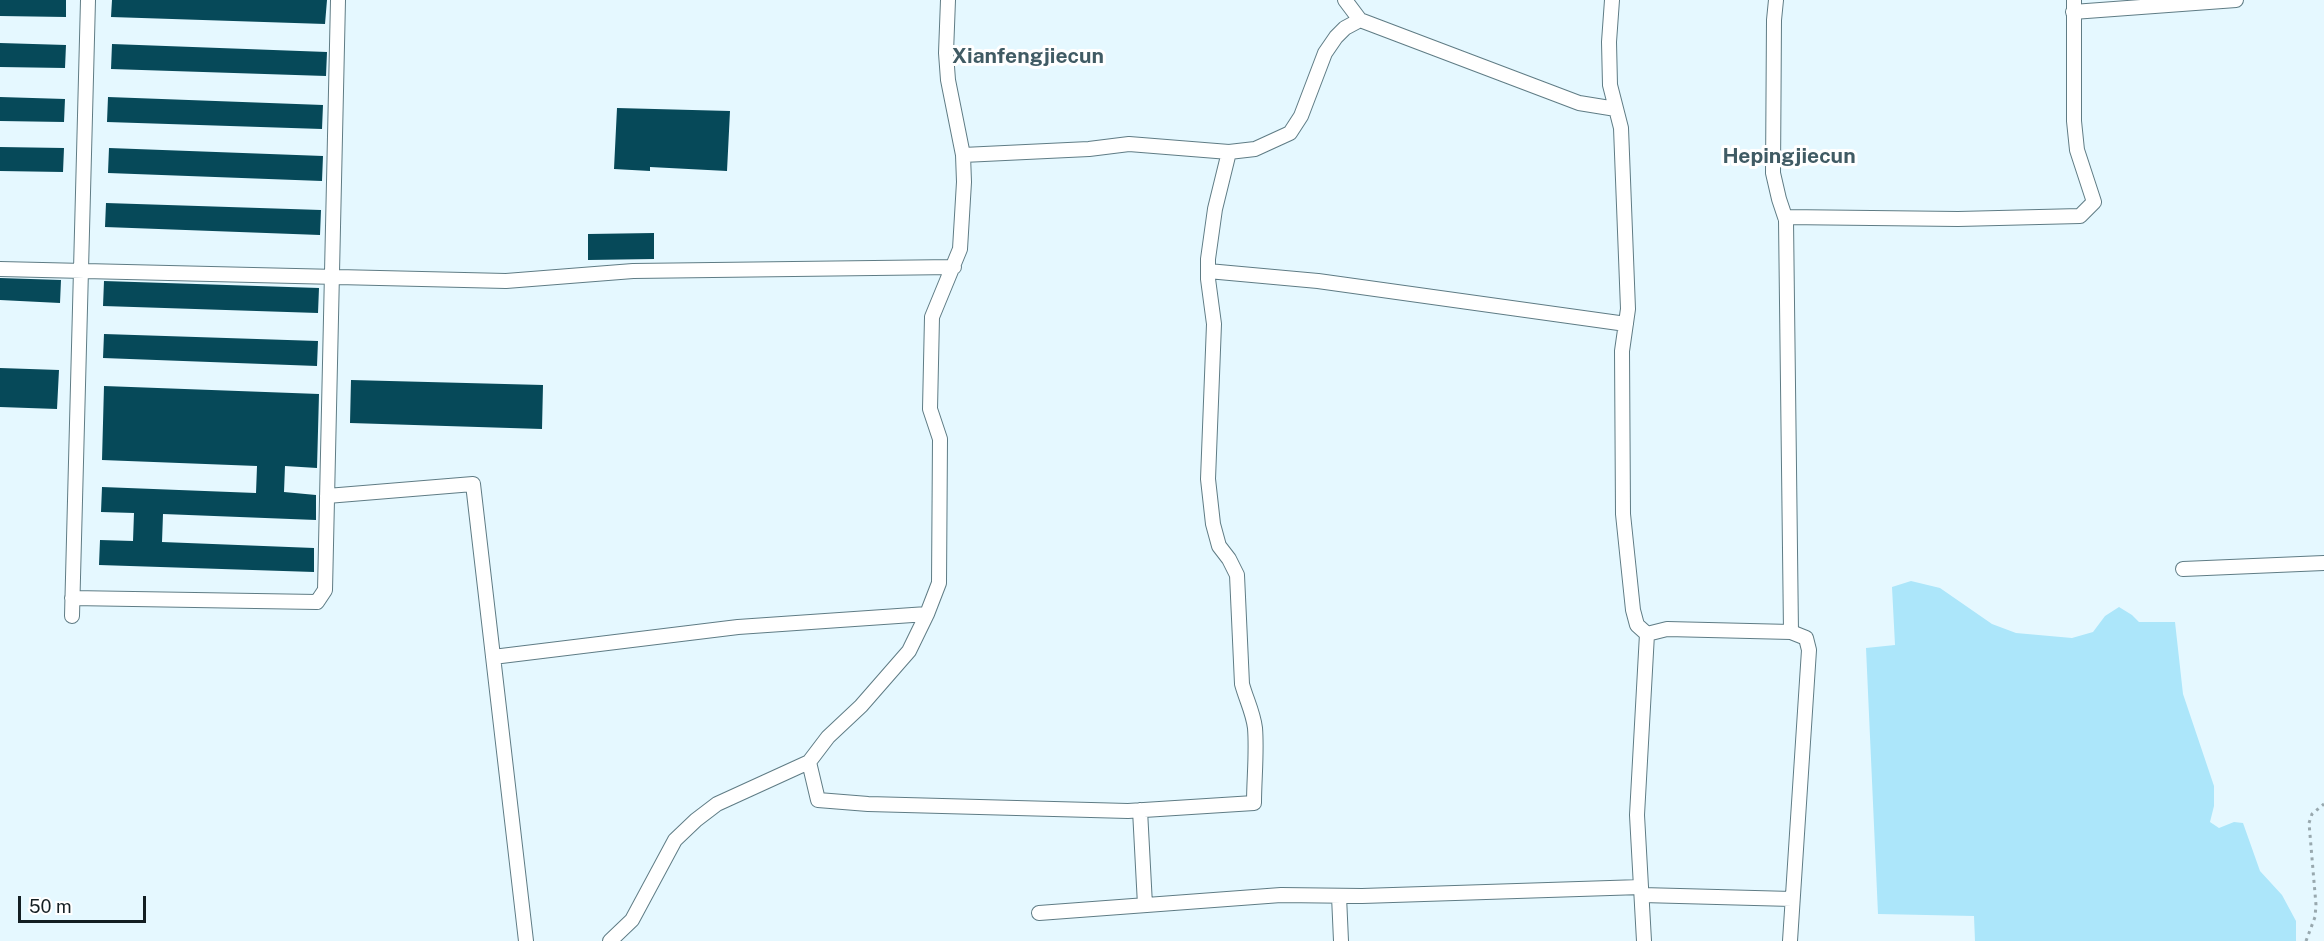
<!DOCTYPE html>
<html>
<head>
<meta charset="utf-8">
<style>
	body { margin:0 }
	#map { position:relative; width:2324px; height:941px; overflow:hidden; background:#e5f8ff; font-family:"Public Sans",sans-serif }
	canvas { display:block }
	.scale { position:absolute; left:18px; top:896px; width:128px; height:27px; box-sizing:border-box; border:3px solid #131e22; border-top:0; padding-left:8px; font-size:18px; line-height:21px; white-space:nowrap; color:#131e22; -webkit-text-stroke:4px #fff; paint-order:stroke }
</style>
</head>
<body>
<div id="map">
<canvas width="2324" height="941"></canvas>
<div class="scale">50 m</div>
</div>
<script>
const ctx = document.querySelector('canvas').getContext('2d');
ctx.lineJoin = 'round';
function paint(path, color) {
  ctx.fillStyle = color;
  ctx.fill(path, 'evenodd');
}
function stroke(path, color, width, dash) {
  ctx.strokeStyle = color;
  ctx.lineWidth = width;
  ctx.lineCap = dash ? 'butt' : 'round';
  ctx.setLineDash(dash || []);
  ctx.stroke(path);
}
function write(font, color, halo, rows, align = 'center') {
  ctx.font = font + ' "Public Sans",sans-serif';
  ctx.lineWidth = 6;
  ctx.setLineDash([]);
  ctx.textBaseline = 'middle';
  ctx.strokeStyle = halo;
  ctx.fillStyle = color;
  for (const [text, x, y, turn = 0] of rows) {
    ctx.save();
    ctx.translate(x, y);
    ctx.rotate((+turn || 0) * Math.PI / 180);
    ctx.textAlign = isNaN(turn) ? turn : align;
    if (halo) ctx.strokeText(text, 0, 0);
    ctx.fillText(text, 0, 0);
    ctx.restore();
  }
}
const green = new Path2D(`
	M 1911,581 L 1940,588 L 1992,624 L 2016,633 L 2072,638 L 2093,632 L 2105,616 L 2119,607 L 2132,615 L 2139,622 L 2175,622 L 2183,694 L 2214,786 L 2214,806 L 2210,822 L 2219,828 L 2234,822 L 2243,823 L 2260,871 L 2282,895 L 2296,921 L 2296,941 L 1975,941 L 1974,916 L 1878,914 L 1866,648 L 1895,645 L 1892,587 Z`);
const building = new Path2D(`
	M 0,0 L 66,0 L 66,17 L 0,16 Z
	M 112,0 L 327,0 L 325,24 L 111,17 Z
	M 0,43 L 66,45 L 65,68 L 0,67 Z
	M 112,44 L 327,52 L 326,76 L 111,69 Z
	M 0,97 L 65,99 L 64,122 L 0,121 Z
	M 108,97 L 323,105 L 322,129 L 107,122 Z
	M 617,108 L 730,111 L 727,171 L 650,167 L 650,171 L 614,169 Z
	M 0,147 L 64,148 L 63,172 L 0,171 Z
	M 109,148 L 323,156 L 322,181 L 108,173 Z
	M 106,203 L 321,210 L 320,235 L 105,227 Z
	M 654,233 L 654,259 L 588,260 L 588,234 Z
	M 0,278 L 61,280 L 60,303 L 0,300 Z
	M 104,281 L 319,288 L 318,313 L 103,306 Z
	M 104,334 L 318,341 L 317,366 L 103,358 Z
	M 0,368 L 59,370 L 57,409 L 0,407 Z
	M 351,380 L 543,385 L 542,429 L 350,423 Z
	M 104,386 L 319,394 L 317,468 L 285,466 L 284,492 L 316,495 L 316,520 L 163,514 L 162,542 L 314,548 L 314,572 L 99,565 L 100,540 L 133,541 L 134,513 L 101,512 L 102,487 L 256,493 L 257,466 L 102,460 Z`);
const path = new Path2D(`
	M 2306,941 L 2315,917 L 2316,905 L 2309,823 L 2312,814 L 2324,804`);
const minor = new Path2D(`
	M 1345,0 L 1360,20 L 1579,103 L 1616,109
	M 1612,0 L 1609,42 L 1610,85 L 1621,128 L 1628,309 L 1622,351 L 1623,514 L 1633,610 L 1637,625 L 1647,634 L 1637,815 L 1644,941
	M 1776,0 L 1774,20 L 1773,173 L 1779,199 L 1786,220 L 1791,632
	M 2073,12 L 2236,0
	M 963,155 L 1089,149 L 1129,144 L 1229,152 L 1255,149 L 1290,133 L 1301,116 L 1325,53 L 1336,37 L 1345,28 L 1360,20
	M 1785,217 L 1958,219 L 2080,216 L 2094,202 L 2077,150 L 2074,121 L 2074,0
	M 0,269 L 506,281 L 633,271 L 954,267
	M 1208,271 L 1318,281 L 1626,324
	M 327,496 L 473,484 L 526,941
	M 2183,569 L 2324,563
	M 72,598 L 317,602 L 325,590 L 338,0
	M 72,616 L 88,0
	M 1647,634 L 1667,629 L 1791,632 L 1806,638 L 1809,650 L 1790,941
	M 493,657 L 738,627 L 927,614
	M 809,762 L 818,800 L 868,804 L 1128,811 L 1254,803 C 1254,779 1257,753 1255,728 C 1253,712 1246,699 1242,684 L 1237,575 L 1229,559 L 1219,546 L 1213,524 L 1208,479 L 1214,324 L 1208,279 L 1208,259 L 1215,209 L 1229,152
	M 1140,810 L 1145,905
	M 1642,895 L 1792,899
	M 1339,896 L 1341,941
	M 1039,913 L 1281,895 L 1362,896 L 1641,887
	M 610,941 L 632,920 L 675,840 L 696,820 L 717,804 L 809,762 L 828,737 L 861,706 L 909,651 L 927,614 L 939,583 L 940,439 L 930,409 L 932,317 L 960,249 L 964,182 L 963,155 L 948,80 L 946,53 L 948,0`);
const quarterNames = [
	["Xianfengjiecun",1028,57],
	["Hepingjiecun",1789,157]
];
paint(green, '#ace6fa');
paint(building, '#064959');
stroke(minor, '#5f7c85', 16);
stroke(path, '#98a8ae', 3, [3, 4.5]);
stroke(minor, '#fff', 14);
write('bold 21px', '#405b64', '#fff', quarterNames);
</script>
</body>
</html>
